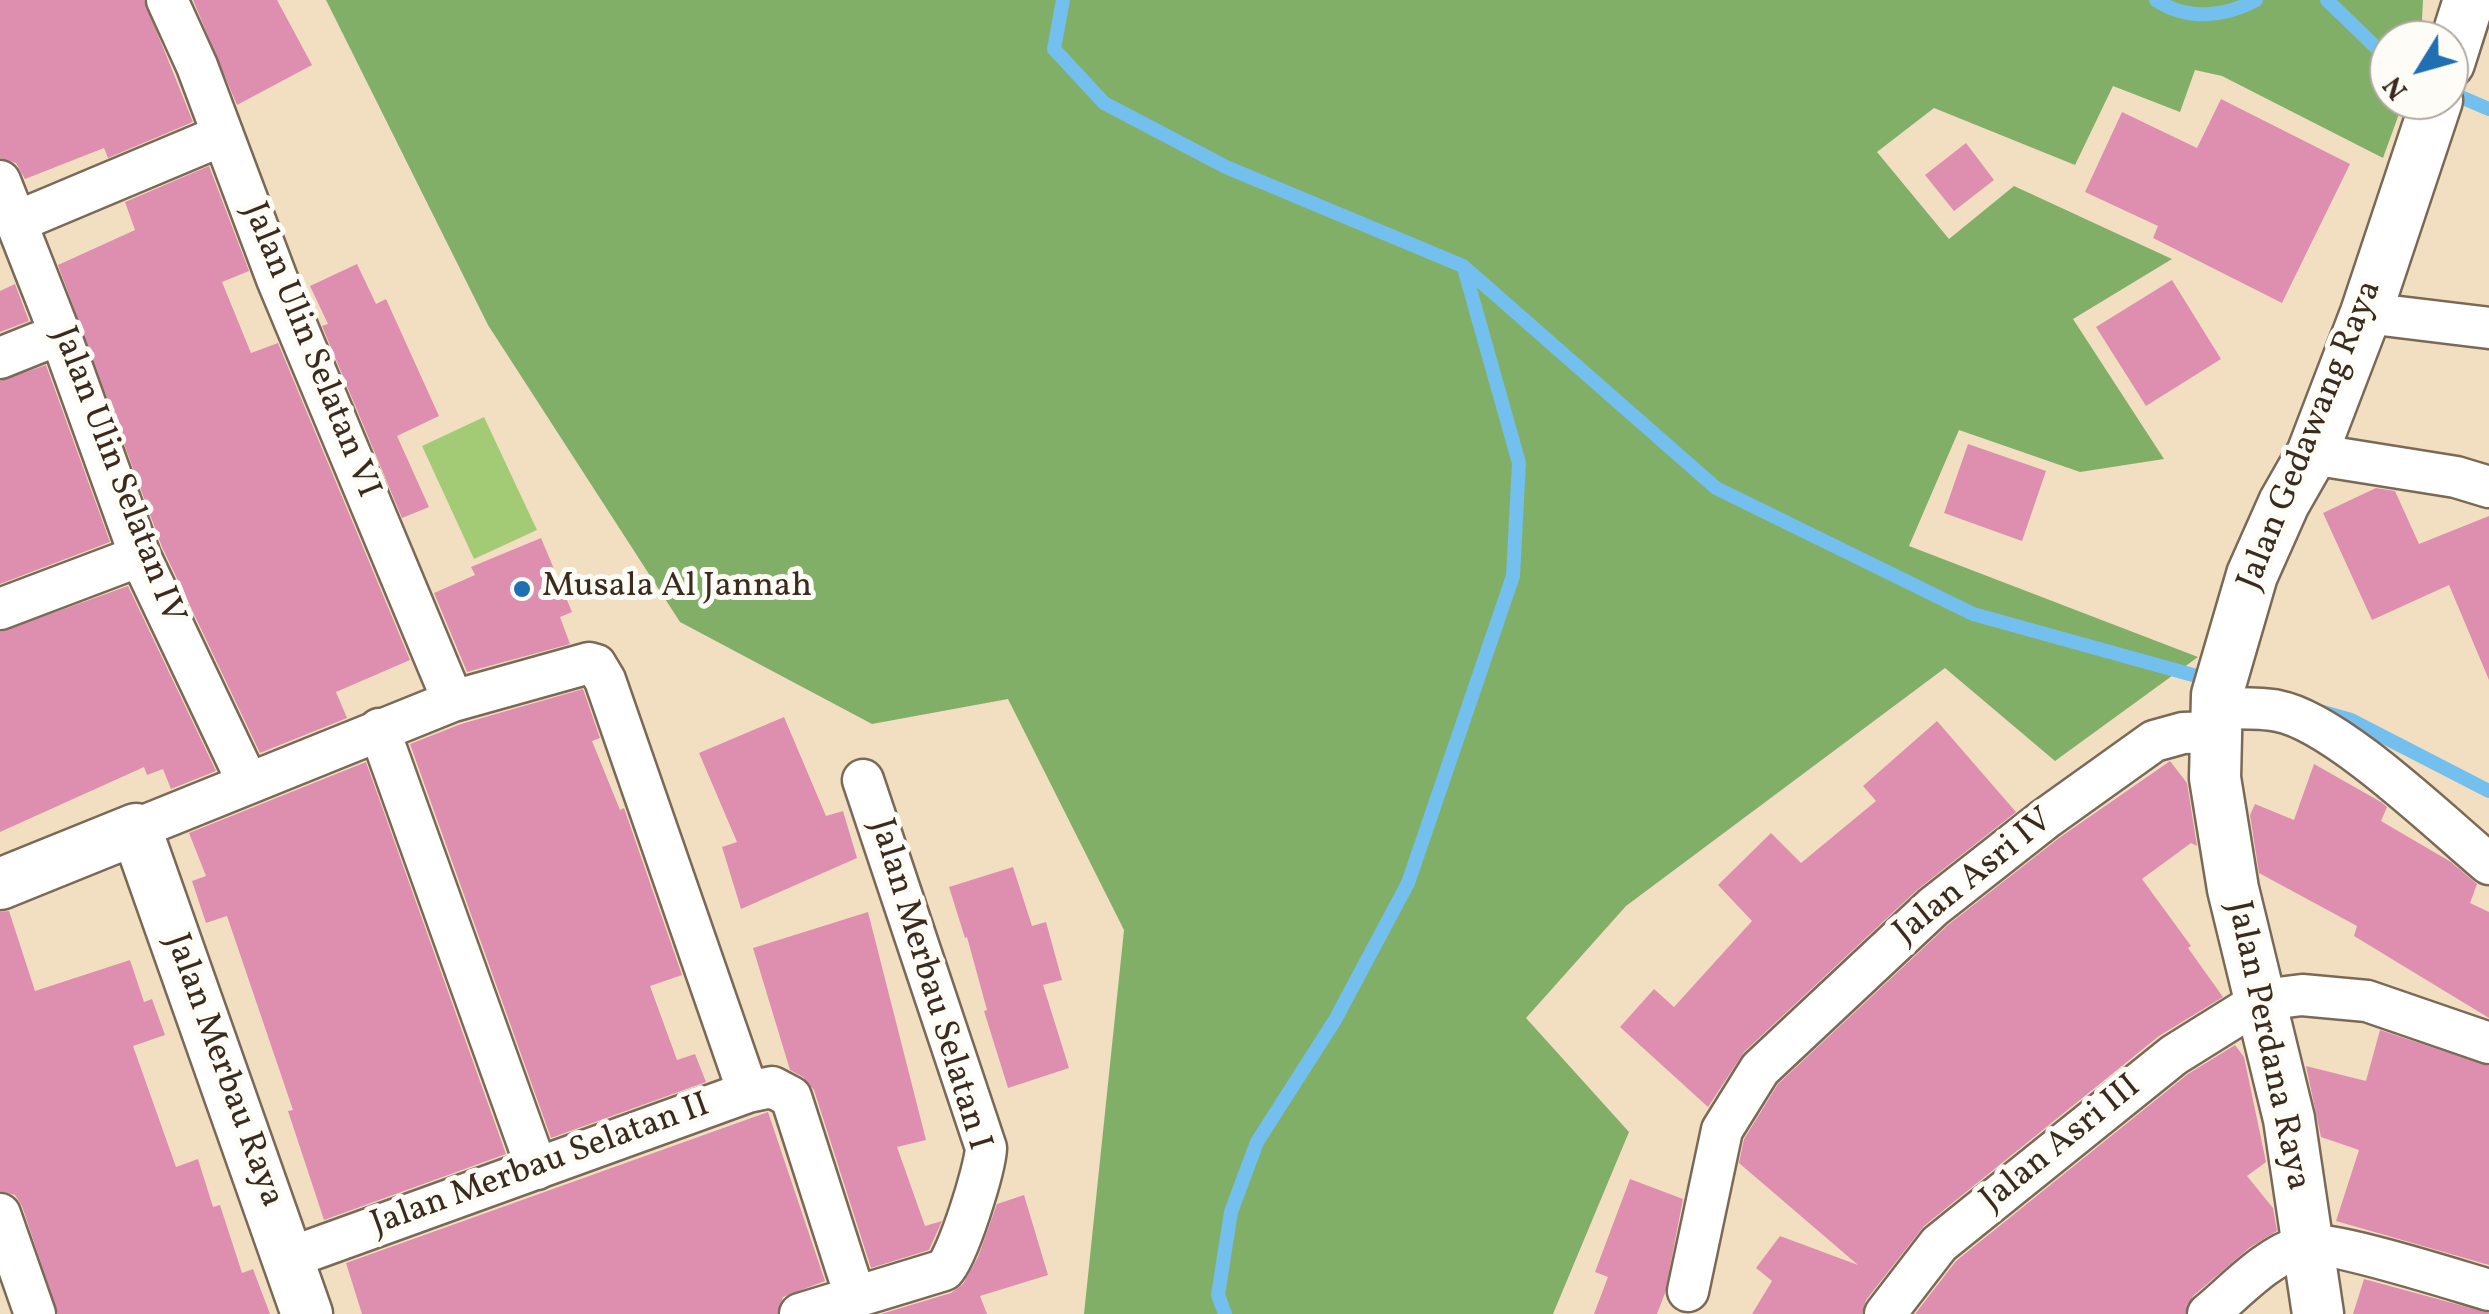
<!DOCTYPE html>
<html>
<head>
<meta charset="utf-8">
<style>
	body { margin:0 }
	#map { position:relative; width:2489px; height:1314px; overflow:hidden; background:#f2dfc1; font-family:Vollkorn,serif }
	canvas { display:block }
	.north { position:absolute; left:2369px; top:20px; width:100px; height:100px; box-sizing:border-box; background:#fdfcf7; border:2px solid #afa8a0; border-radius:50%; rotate:233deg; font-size:28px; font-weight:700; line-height:40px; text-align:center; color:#3b2a1e }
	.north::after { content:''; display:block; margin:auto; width:35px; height:45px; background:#1f6fb2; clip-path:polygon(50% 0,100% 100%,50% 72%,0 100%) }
</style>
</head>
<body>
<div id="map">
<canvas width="2489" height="1314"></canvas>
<div class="north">N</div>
</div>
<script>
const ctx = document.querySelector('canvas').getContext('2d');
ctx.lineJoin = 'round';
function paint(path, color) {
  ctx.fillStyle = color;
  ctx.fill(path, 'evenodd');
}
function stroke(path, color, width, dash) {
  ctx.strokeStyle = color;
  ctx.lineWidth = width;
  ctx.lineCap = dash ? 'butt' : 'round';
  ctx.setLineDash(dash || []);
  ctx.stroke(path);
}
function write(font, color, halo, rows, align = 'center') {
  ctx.font = font + ' Vollkorn,serif';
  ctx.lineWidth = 10;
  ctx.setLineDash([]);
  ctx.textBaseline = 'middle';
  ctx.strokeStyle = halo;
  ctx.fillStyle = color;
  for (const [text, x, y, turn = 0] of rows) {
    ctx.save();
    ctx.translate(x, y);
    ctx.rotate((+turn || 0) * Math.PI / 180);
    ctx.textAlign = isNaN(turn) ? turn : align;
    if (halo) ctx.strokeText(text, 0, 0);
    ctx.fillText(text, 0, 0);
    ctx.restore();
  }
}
const green = new Path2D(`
	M 484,417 L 537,530 L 474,559 L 422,446 Z`);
const forest = new Path2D(`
	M 326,0 L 2423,0 L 2421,40 L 2389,40 L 2389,100 L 2404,100 L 2383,158 L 2222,76 L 2195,70 L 2180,112 L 2113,86 L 2075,165 L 1934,108 L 1877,152 L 1949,239 L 2014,186 L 2172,259 L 2073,319 L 2164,459 L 2080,472 L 1959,430 L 1909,546 L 2198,657 L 2055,761 L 1945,668 L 1626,906 L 1526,1018 L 1629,1132 L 1553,1314 L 1084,1314 L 1124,930 L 1008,699 L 872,724 L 680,622 L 488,325 Z`);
const stream = new Path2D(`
	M 1063,0 L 1054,49 L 1104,103 L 1226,167 L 1463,266 L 1716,488 L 1973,614 L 2211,680
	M 2156,0 C 2187,21 2224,17 2256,0
	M 2327,0 L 2389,60
	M 2449,92 L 2489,109
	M 2323,712 L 2351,720 L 2489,791
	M 1225,1314 L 1218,1295 L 1231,1212 L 1257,1142 L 1335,1020 L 1408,883 L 1513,576 L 1519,463 L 1464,268`);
const building = new Path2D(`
	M 0,0 L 144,0 L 193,122 L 108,158 L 104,148 L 25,179 L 16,163 L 0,158 Z
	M 193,0 L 277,0 L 312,65 L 237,105 Z
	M 2221,99 L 2350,164 L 2282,303 L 2153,238 L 2158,226 L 2085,192 L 2122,112 L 2197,148 Z
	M 1966,143 L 1994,180 L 1954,211 L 1925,175 Z
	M 209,166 L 249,271 L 222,282 L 251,353 L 278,343 L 410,660 L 336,692 L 347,718 L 260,753 L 162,547 L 58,265 L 135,230 L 125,202 Z
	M 357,264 L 376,304 L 386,299 L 439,416 L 397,436 L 429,507 L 402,518 L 322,326 L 328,324 L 310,286 Z
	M 2172,280 L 2221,359 L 2146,406 L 2096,327 Z
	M 15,284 L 29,321 L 0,332 L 0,291 Z
	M 46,365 L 110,542 L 0,584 L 0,381 Z
	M 1968,444 L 2046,471 L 2022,541 L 1944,513 Z
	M 2376,488 L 2395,491 L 2419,544 L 2489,516 L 2489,680 L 2449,585 L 2372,620 L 2323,513 Z
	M 541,538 L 572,612 L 560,617 L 570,644 L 467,672 L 434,593 L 475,575 L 471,567 Z
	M 128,586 L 216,771 L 171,789 L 163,769 L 147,775 L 144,767 L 0,832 L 0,632 Z
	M 583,689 L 600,738 L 592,741 L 620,810 L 624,808 L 682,975 L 650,986 L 677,1060 L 695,1054 L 706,1082 L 551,1138 L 410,744 L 461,724 Z
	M 784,717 L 826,816 L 843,811 L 857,858 L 741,909 L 722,847 L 737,842 L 699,753 Z
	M 1937,721 L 2016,812 L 1917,890 L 1744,1052 L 1708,1107 L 1620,1027 L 1654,989 L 1674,1007 L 1752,921 L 1718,885 L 1771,833 L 1801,863 L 1876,801 L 1863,786 Z
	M 2170,761 L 2187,783 L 2197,846 L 2191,843 L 2142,879 L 2191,946 L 2188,948 L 2223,997 L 2159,1036 L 1924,1226 L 1866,1300 L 1862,1314 L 1752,1314 L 1772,1281 L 1756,1268 L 1780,1236 L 1858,1265 L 1739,1163 L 1744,1139 L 1778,1084 L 1948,925 L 2059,838 Z
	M 366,762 L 506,1154 L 324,1220 L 288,1111 L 293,1110 L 227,916 L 206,923 L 192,881 L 206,876 L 189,833 Z
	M 2314,764 L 2381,802 L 2387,807 L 2381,821 L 2451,862 L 2477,884 L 2470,903 L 2489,912 L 2489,1018 L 2354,936 L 2357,926 L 2259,873 L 2250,815 L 2255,804 L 2294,820 Z
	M 1013,867 L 1032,926 L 1046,922 L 1062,980 L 1043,985 L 1069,1068 L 1008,1088 L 984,1011 L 987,1010 L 967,937 L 965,938 L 949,887 Z
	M 9,911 L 35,991 L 130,960 L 144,1002 L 152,999 L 165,1035 L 133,1046 L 176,1167 L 198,1159 L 213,1207 L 220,1205 L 242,1273 L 253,1269 L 270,1314 L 58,1314 L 22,1206 L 15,1195 L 0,1191 L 0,912 Z
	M 868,912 L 926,1140 L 897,1147 L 925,1226 L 942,1221 L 929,1250 L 871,1268 L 814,1090 L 803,1077 L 790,1070 L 753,948 Z
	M 2380,1030 L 2489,1066 L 2489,1265 L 2336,1221 L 2359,1150 L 2321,1137 L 2306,1066 L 2366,1081 Z
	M 2235,1045 L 2244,1057 L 2266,1162 L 2247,1176 L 2273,1208 L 2277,1231 L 2249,1248 L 2193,1296 L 2185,1314 L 1915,1314 L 1956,1261 L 2188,1074 Z
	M 768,1112 L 825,1281 L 783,1297 L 777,1314 L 362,1314 L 346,1263 Z
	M 1630,1179 L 1683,1199 L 1665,1293 L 1657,1314 L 1594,1314 L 1608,1277 L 1595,1272 Z
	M 1024,1195 L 1048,1275 L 980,1296 L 987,1314 L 881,1314 L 951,1293 L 963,1284 L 978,1257 L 997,1204 Z
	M 2364,1279 L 2489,1313 L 2489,1314 L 2353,1314 Z`);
const minor = new Path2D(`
	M 167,0 L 197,66 L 277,279 L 453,701
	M 0,181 L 60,334 L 140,556 L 247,781
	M 16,222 L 223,135
	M 2366,313 L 2489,328
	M 0,358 L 60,334
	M 2312,454 L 2456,477 L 2489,487
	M 0,609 L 140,556
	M 2216,708 C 2236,709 2258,707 2278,711 C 2336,722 2440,823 2489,864
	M 379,729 L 537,1169
	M 136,829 L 453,701 L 589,663 L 596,665 L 605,680 L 748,1092
	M 0,1214 L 35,1314
	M 289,1258 L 748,1092 L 772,1087 L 791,1097 L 855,1296
	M 1688,1291 L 1722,1130 L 1760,1069 L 1933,907 L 2045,819 L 2154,741 L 2183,733 L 2216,732
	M 800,1314 L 944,1270 C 958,1256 985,1169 986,1148 L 863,780
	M 1885,1314 L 1939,1244 L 2174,1055 L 2262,1000 L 2302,995 L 2367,1001 L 2489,1043
	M 2208,1314 C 2236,1291 2266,1257 2302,1246 C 2325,1238 2458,1281 2489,1290`);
const tertiary = new Path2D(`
	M 2449,63 L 2469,0
	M 0,884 L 136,829 L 307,1314
	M 2318,1314 L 2289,1119 L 2233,889 L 2215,778 L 2217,695 L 2252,575 L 2284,503 L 2312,454 L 2366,313 L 2437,100`);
const markers = [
	[522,589,10,"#1f6fb2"]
];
const streetNames = [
	["Jalan Ulin Selatan VI",309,351,68],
	["Jalan Gedawang Raya",2312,436,-68],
	["Jalan Ulin Selatan IV",116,476,69],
	["Jalan Asri IV",1975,878,-39],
	["Jalan Merbau Selatan I",928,985,73],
	["Jalan Perdana Raya",2266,1046,78],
	["Jalan Merbau Raya",222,1071,70],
	["Jalan Asri III",2062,1145,-39],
	["Jalan Merbau Selatan II",541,1167,-20]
];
const poiNames = [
	["Musala Al Jannah",542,589]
];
paint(green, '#a3cb76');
paint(forest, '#82af67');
stroke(stream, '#73bfed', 14);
paint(building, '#de8fb0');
stroke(minor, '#7b6957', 45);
stroke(tertiary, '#7b6957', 55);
stroke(minor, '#fff', 40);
stroke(tertiary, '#fff', 50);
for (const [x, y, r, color] of markers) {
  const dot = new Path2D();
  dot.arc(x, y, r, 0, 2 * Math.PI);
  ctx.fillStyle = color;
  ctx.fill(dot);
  stroke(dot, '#fdfcf7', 4);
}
write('35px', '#3b2a1e', '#fdfcf7', streetNames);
write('35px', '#3b2a1e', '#fdfcf7', poiNames, 'left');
</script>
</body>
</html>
